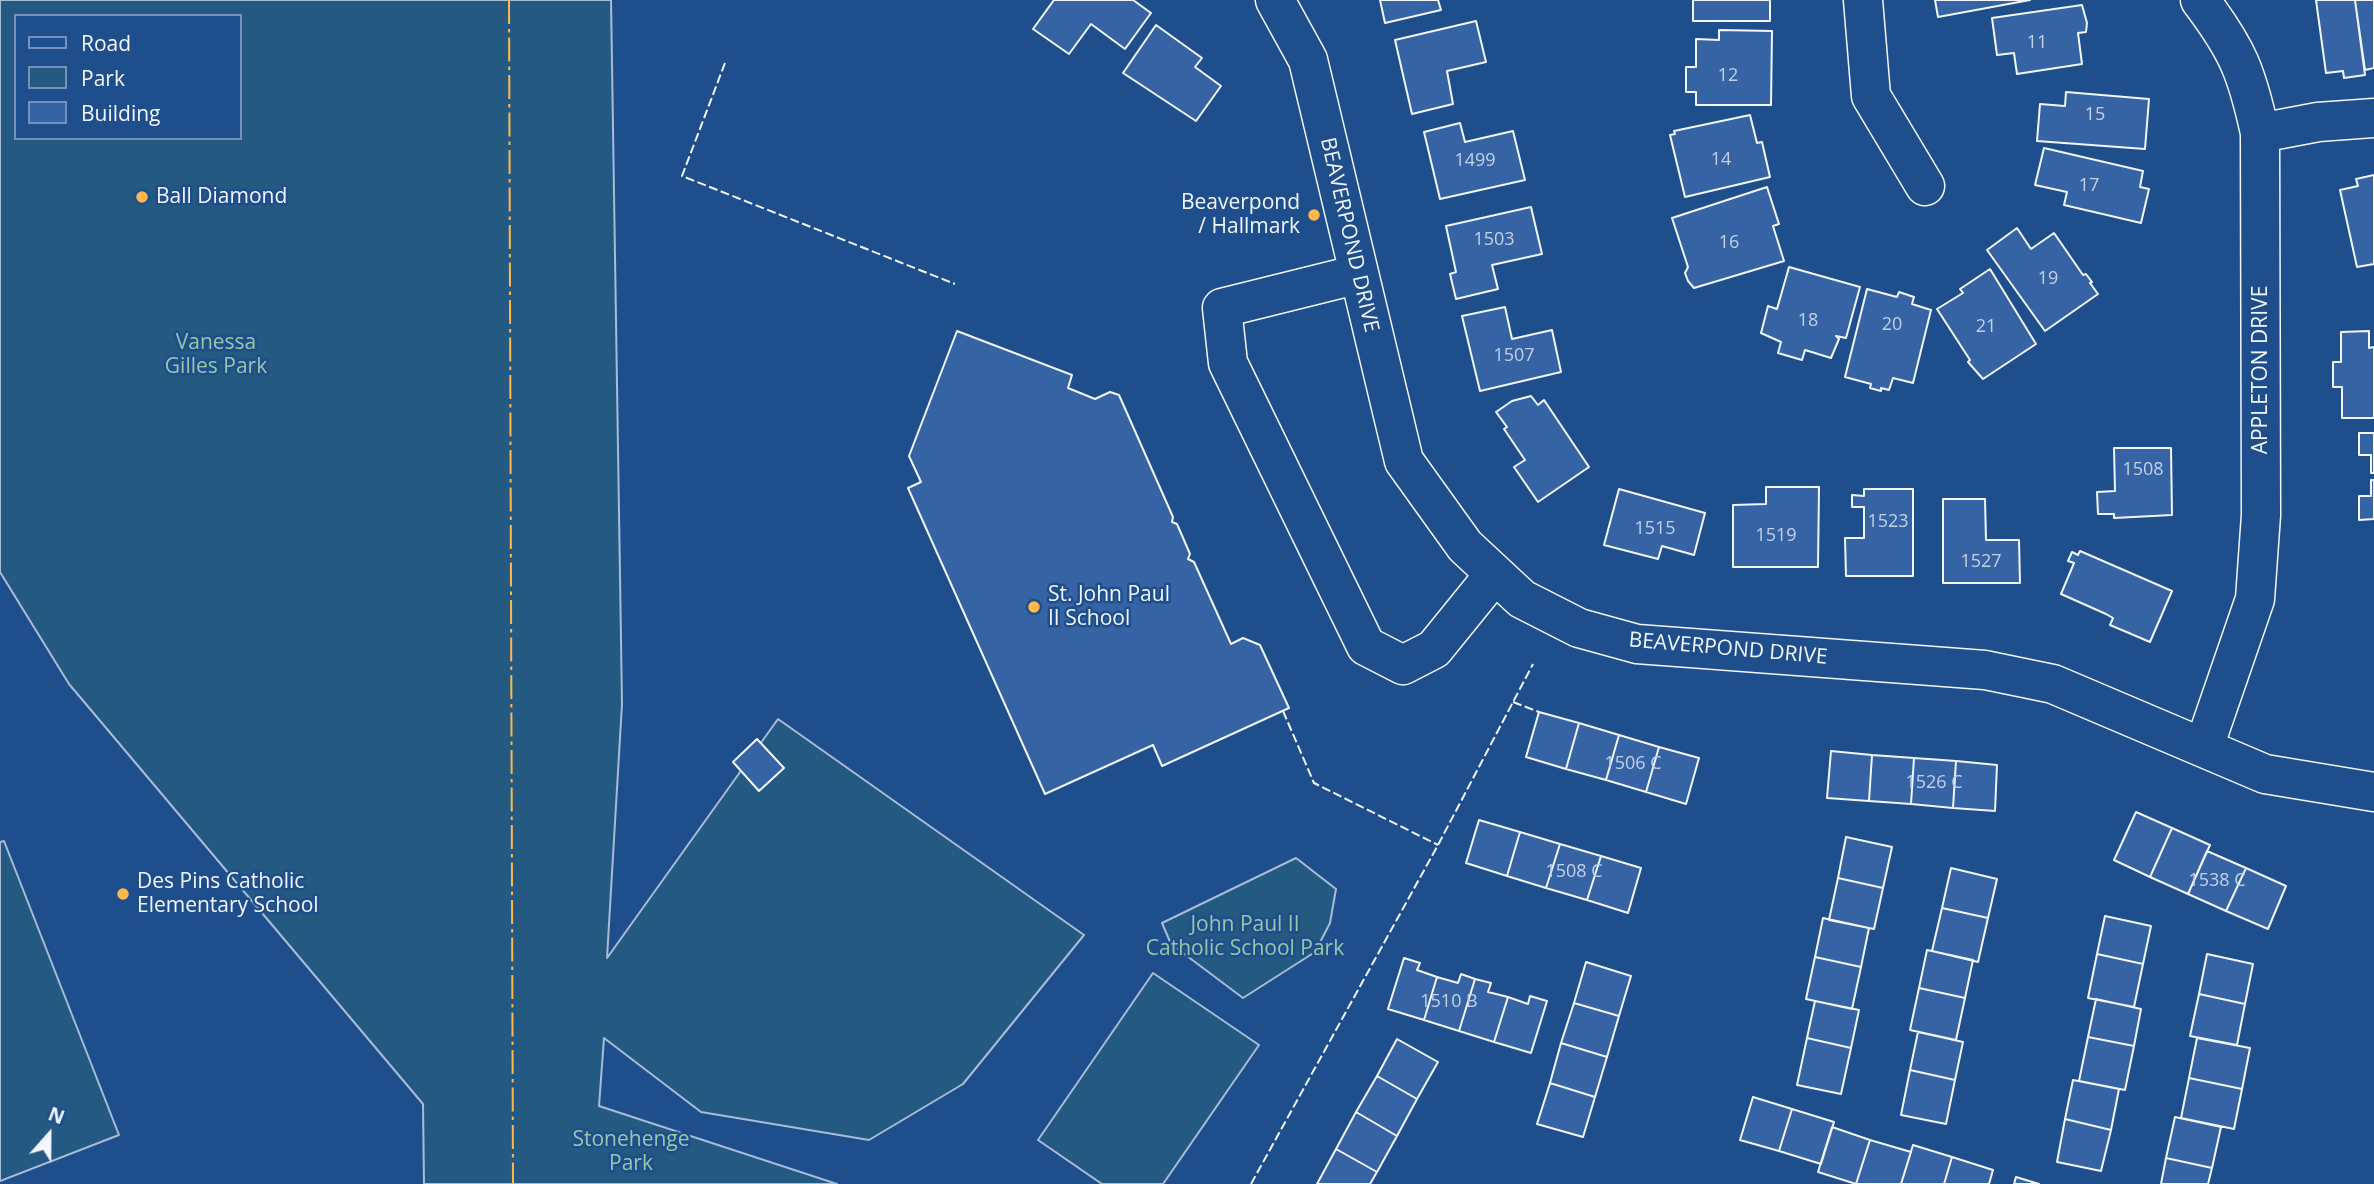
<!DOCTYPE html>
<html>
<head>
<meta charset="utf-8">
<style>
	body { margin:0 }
	#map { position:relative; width:2374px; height:1184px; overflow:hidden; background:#1f4e8c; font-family:"Open Sans",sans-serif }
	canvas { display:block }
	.legend { position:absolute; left:14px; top:14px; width:228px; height:126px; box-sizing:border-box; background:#1f4e8c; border:2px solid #7391ba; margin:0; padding:9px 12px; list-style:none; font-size:21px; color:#f2f6ff }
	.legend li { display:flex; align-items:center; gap:14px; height:35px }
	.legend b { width:35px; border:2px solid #7391ba }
	.north { position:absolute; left:14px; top:1100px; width:70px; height:70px; -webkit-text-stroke:5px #1f4e8c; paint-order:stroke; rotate:21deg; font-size:19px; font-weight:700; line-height:28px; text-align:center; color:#f2f6ff }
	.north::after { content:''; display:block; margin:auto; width:24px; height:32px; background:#f2f6ff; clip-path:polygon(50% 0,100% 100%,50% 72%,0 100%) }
</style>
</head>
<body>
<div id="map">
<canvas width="2374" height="1184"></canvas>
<ul class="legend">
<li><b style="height:9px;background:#1f4e8c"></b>Road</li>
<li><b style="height:19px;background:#245a82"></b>Park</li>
<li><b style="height:19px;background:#3563a3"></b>Building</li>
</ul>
<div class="north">N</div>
</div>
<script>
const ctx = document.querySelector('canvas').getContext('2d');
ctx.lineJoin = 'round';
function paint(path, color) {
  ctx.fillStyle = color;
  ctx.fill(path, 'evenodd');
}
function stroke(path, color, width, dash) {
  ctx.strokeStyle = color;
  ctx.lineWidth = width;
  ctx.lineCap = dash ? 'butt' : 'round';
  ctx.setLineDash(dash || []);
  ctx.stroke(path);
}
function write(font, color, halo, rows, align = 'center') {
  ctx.font = font + ' "Open Sans",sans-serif';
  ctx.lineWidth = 5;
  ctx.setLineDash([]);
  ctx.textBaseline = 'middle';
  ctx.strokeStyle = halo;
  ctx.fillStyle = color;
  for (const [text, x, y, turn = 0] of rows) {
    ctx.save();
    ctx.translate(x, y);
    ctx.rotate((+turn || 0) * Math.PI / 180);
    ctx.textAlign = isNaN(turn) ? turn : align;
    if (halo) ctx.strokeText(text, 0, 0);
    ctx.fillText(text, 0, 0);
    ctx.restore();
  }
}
const green = new Path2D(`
	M 0,0 L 611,0 L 622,704 L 607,958 L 778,719 L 1084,935 L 963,1084 L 869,1140 L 701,1112 L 604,1038 L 599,1106 L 837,1184 L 424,1184 L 423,1104 L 69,684 L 0,572 ZM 16,16 L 240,16 L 240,138 L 16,138 Z
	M 4,841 L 119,1135 L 0,1181 L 0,842 Z
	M 1296,858 L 1336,889 L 1330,923 L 1315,952 L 1243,998 L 1171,944 L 1162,923 Z
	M 1153,973 L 1259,1045 L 1163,1184 L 1102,1184 L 1038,1140 Z`);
const building = new Path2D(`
	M 1054,0 L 1133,0 L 1151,13 L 1125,49 L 1091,24 L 1069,54 L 1033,29 Z
	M 1380,0 L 1438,0 L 1441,10 L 1385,23 Z
	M 1693,0 L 1770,0 L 1770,21 L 1693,21 Z
	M 1935,0 L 2030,0 L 1938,17 Z
	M 2316,0 L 2355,0 L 2365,75 L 2344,78 L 2343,71 L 2326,73 Z
	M 2355,0 L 2374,0 L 2374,68 L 2365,70 Z
	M 2082,5 L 2087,23 L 2086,32 L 2078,33 L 2082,64 L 2017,74 L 2014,53 L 1997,55 L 1992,18 Z
	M 1476,21 L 1486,62 L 1447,71 L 1453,104 L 1412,114 L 1395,40 Z
	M 1156,25 L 1202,58 L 1195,67 L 1221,86 L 1196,121 L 1123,73 Z
	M 1719,30 L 1772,31 L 1771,105 L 1696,105 L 1696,92 L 1686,92 L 1686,67 L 1696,67 L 1696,39 L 1719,40 Z
	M 2066,92 L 2149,99 L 2145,149 L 2037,141 L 2040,104 L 2065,106 Z
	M 1750,115 L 1757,143 L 1762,142 L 1770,177 L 1685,197 L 1670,135 L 1675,134 L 1674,131 Z
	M 1460,123 L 1465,142 L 1513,131 L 1525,180 L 1440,199 L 1424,132 Z
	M 2044,148 L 2143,171 L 2140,187 L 2149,189 L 2141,223 L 2064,205 L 2067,192 L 2035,185 Z
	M 2374,175 L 2374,264 L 2357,267 L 2340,190 L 2358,186 L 2356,179 Z
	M 1767,187 L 1779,224 L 1773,226 L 1784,261 L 1694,288 L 1688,281 L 1685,273 L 1688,267 L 1672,218 Z
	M 1531,207 L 1542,254 L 1492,265 L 1498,289 L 1456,299 L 1450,274 L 1456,272 L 1446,226 Z
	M 2017,228 L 2031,249 L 2054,233 L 2083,275 L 2086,274 L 2092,282 L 2090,283 L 2098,294 L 2045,331 L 1987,250 Z
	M 1789,267 L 1860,287 L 1846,338 L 1836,336 L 1839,339 L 1831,358 L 1805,350 L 1802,360 L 1778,353 L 1781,342 L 1761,333 L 1768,306 L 1777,309 Z
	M 1990,269 L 2036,344 L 1983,379 L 1968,362 L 1970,360 L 1937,309 L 1963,293 L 1960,289 Z
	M 1867,289 L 1897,297 L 1899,292 L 1914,297 L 1912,304 L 1931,310 L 1913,383 L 1893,378 L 1889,390 L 1881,388 L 1881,391 L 1870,388 L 1871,384 L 1845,377 Z
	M 1505,307 L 1512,339 L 1552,330 L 1561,372 L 1480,391 L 1462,316 Z
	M 957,331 L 1072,375 L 1068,388 L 1095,399 L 1110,392 L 1119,395 L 1173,517 L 1172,522 L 1177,524 L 1190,554 L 1188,559 L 1194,562 L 1231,644 L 1243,638 L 1260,645 L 1289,708 L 1162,766 L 1153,745 L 1045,794 L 908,488 L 921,482 L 909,456 Z
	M 2369,331 L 2369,348 L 2374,347 L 2374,418 L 2342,418 L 2342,387 L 2333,387 L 2333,362 L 2341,362 L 2341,332 Z
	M 1531,396 L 1538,405 L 1544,400 L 1589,467 L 1538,502 L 1514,467 L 1525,460 L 1504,429 L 1507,427 L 1496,412 L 1512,401 Z
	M 2359,433 L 2374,433 L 2374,473 L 2371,473 L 2371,455 L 2359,455 Z
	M 2114,448 L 2171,448 L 2172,515 L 2114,518 L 2114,514 L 2098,514 L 2097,492 L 2115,491 Z
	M 2371,480 L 2374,480 L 2374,519 L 2359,520 L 2359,496 L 2371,496 Z
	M 1766,487 L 1819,487 L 1818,567 L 1733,567 L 1733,505 L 1766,504 Z
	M 1619,489 L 1705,513 L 1694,555 L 1662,546 L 1658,559 L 1604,545 Z
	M 1864,489 L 1913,489 L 1913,576 L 1846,576 L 1845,538 L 1864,538 L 1864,507 L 1852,507 L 1852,495 L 1864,496 Z
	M 1943,499 L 1985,499 L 1986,540 L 2019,540 L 2020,583 L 1943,583 Z
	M 2080,551 L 2172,591 L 2150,642 L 2110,625 L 2113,618 L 2106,614 L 2061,594 L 2074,563 L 2068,561 L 2072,552 L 2078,555 Z
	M 1539,712 L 1579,723 L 1566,769 L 1526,757 Z
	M 1579,723 L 1619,735 L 1606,780 L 1566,769 Z
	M 1619,735 L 1659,747 L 1646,792 L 1606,780 Z
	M 757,739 L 784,768 L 759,791 L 733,762 Z
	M 1659,747 L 1699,758 L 1686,804 L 1646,792 Z
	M 1831,751 L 1872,755 L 1869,801 L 1827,798 Z
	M 1872,755 L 1914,758 L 1911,804 L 1869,801 Z
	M 1914,758 L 1956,761 L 1953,808 L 1911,804 Z
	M 1956,761 L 1997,765 L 1995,811 L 1953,808 Z
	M 2136,812 L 2172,828 L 2150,877 L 2114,860 Z
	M 1479,820 L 1520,832 L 1507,876 L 1466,863 Z
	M 2172,828 L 2210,845 L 2188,894 L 2150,877 Z
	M 1520,832 L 1560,844 L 1546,888 L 1507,876 Z
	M 1846,837 L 1892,847 L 1883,888 L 1838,878 Z
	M 1560,844 L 1601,856 L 1587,900 L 1546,888 Z
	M 2207,851 L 2246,868 L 2226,911 L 2188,894 Z
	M 1601,856 L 1641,868 L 1628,913 L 1587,900 Z
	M 1951,868 L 1997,879 L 1988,918 L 1942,908 Z
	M 2246,868 L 2286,886 L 2268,929 L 2226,911 Z
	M 1838,878 L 1883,888 L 1874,929 L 1829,920 Z
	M 1942,908 L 1988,918 L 1978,962 L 1932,951 Z
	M 2105,916 L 2151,926 L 2143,964 L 2097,954 Z
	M 1823,918 L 1869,928 L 1861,967 L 1815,957 Z
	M 1927,950 L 1973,960 L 1965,998 L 1919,988 Z
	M 2097,954 L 2143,964 L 2134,1007 L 2088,998 Z
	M 2207,954 L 2253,964 L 2245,1004 L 2199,994 Z
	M 1815,957 L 1861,967 L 1852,1009 L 1806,999 Z
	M 1404,958 L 1420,963 L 1417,970 L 1437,977 L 1424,1020 L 1388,1009 Z
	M 1586,962 L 1631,976 L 1619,1016 L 1574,1003 Z
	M 1461,974 L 1475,979 L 1459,1031 L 1424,1020 L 1437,977 L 1458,983 Z
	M 1475,979 L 1491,983 L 1488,992 L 1508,997 L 1494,1042 L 1459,1031 Z
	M 1919,988 L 1965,998 L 1956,1040 L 1910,1030 Z
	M 2199,994 L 2245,1004 L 2237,1045 L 2190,1036 Z
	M 1530,996 L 1547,1001 L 1531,1053 L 1494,1042 L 1508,997 L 1528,1004 Z
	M 2096,999 L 2141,1009 L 2134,1046 L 2088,1037 Z
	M 1815,1001 L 1859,1010 L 1851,1048 L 1807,1038 Z
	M 1574,1003 L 1619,1016 L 1607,1057 L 1561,1043 Z
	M 1918,1032 L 1963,1042 L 1955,1080 L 1910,1070 Z
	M 2088,1037 L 2134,1046 L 2125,1090 L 2079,1081 Z
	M 1807,1038 L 1851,1048 L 1841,1094 L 1797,1085 Z
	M 2197,1038 L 2250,1048 L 2242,1089 L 2189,1078 Z
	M 1397,1039 L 1438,1062 L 1417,1099 L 1377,1076 Z
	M 1561,1043 L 1607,1057 L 1595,1097 L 1550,1083 Z
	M 1910,1070 L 1955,1080 L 1946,1124 L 1901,1115 Z
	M 1377,1076 L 1417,1099 L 1397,1136 L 1356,1112 Z
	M 2189,1078 L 2242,1089 L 2234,1129 L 2181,1118 Z
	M 2073,1080 L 2119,1089 L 2111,1130 L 2065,1119 Z
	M 1550,1083 L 1595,1097 L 1583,1137 L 1537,1124 Z
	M 1753,1097 L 1792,1109 L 1779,1151 L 1740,1140 Z
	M 1792,1109 L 1834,1122 L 1821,1164 L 1779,1151 Z
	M 1356,1112 L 1397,1136 L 1377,1172 L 1336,1149 Z
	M 2175,1117 L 2221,1127 L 2212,1168 L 2166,1158 Z
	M 2065,1119 L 2111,1130 L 2101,1171 L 2057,1162 Z
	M 1832,1127 L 1870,1140 L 1856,1184 L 1818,1172 Z
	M 1870,1140 L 1911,1152 L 1901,1184 L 1856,1184 Z
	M 1913,1145 L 1952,1157 L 1944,1184 L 1901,1184 Z
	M 1336,1149 L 1377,1172 L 1370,1184 L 1317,1184 Z
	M 1952,1157 L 1993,1170 L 1989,1184 L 1944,1184 Z
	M 2166,1158 L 2212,1168 L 2208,1184 L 2161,1184 Z
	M 2016,1177 L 2039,1184 L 2014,1184 Z`);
const minor = new Path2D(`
	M 1275,0 L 1308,60 L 1404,461 L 1465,546 L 1522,599 L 1579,628 L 1637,644 L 1985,670 L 2053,684 L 2265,774 L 2374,792
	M 1863,0 L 1871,96 L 1925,186
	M 2200,0 C 2238,50 2247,73 2260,133 L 2261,515 L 2255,599 L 2204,747
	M 2260,133 L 2318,122 L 2374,118
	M 1359,274 L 1222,308 L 1228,363 L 1366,646 L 1403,665 L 1434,649 L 1494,575`);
const fence = new Path2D(`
	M 725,63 L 682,176 L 955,284
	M 1513,702 L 1539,712
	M 1283,711 L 1314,783 L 1438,845
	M 1251,1184 L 1438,845 L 1533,664`);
const power = new Path2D(`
	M 509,0 L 513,1184`);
const markers = [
	[142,197,7,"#ffb74d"],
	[1314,215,7,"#ffb74d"],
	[1034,607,7,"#ffb74d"],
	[123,894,7,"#ffb74d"]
];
const numberNames = [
	["11",2037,43],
	["12",1728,76],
	["15",2095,115],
	["14",1721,160],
	["1499",1475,161],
	["17",2089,186],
	["1503",1494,240],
	["16",1729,243],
	["19",2048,279],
	["18",1808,321],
	["20",1892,325],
	["21",1986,327],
	["1507",1514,356],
	["1508",2143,470],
	["1523",1888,522],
	["1515",1655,529],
	["1519",1776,536],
	["1527",1981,562],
	["1506 C",1633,764],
	["1526 C",1934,783],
	["1508 C",1574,872],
	["1538 C",2217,881],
	["1510 B",1449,1002]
];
const poiNames = [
	["Ball Diamond",156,197],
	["Beaverpond",1300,203,"right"],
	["/ Hallmark",1300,227,"right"],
	["St. John Paul",1048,595],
	["II School",1048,619],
	["Des Pins Catholic",137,882],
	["Elementary School",137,906]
];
const streetNames = [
	["BEAVERPOND DRIVE",1349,235,77],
	["APPLETON DRIVE",2261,370,-90],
	["BEAVERPOND DRIVE",1728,649,5]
];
const parkNames = [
	["Vanessa",216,343],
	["Gilles Park",216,367],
	["John Paul II",1245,925],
	["Catholic School Park",1245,949],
	["Stonehenge",631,1140],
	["Park",631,1164]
];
paint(green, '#245a82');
stroke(green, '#a8bbd7', 2);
paint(building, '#3563a3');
stroke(building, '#f2f6ff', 2);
stroke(minor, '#f2f6ff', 41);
stroke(minor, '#1f4e8c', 38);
stroke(fence, '#f2f6ff', 2, [9, 3.5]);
stroke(power, '#ffb74d', 2, [24, 5, 3.5, 5]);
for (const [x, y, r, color] of markers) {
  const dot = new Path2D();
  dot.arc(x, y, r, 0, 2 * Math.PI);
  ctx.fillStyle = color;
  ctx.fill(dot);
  stroke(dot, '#1f4e8c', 2.5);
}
write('18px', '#c3d1e8', null, numberNames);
write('21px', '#f2f6ff', '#1f4e8c', poiNames, 'left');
write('21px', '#f2f6ff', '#1f4e8c', streetNames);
write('21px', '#97c8a6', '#1f4e8c', parkNames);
</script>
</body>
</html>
